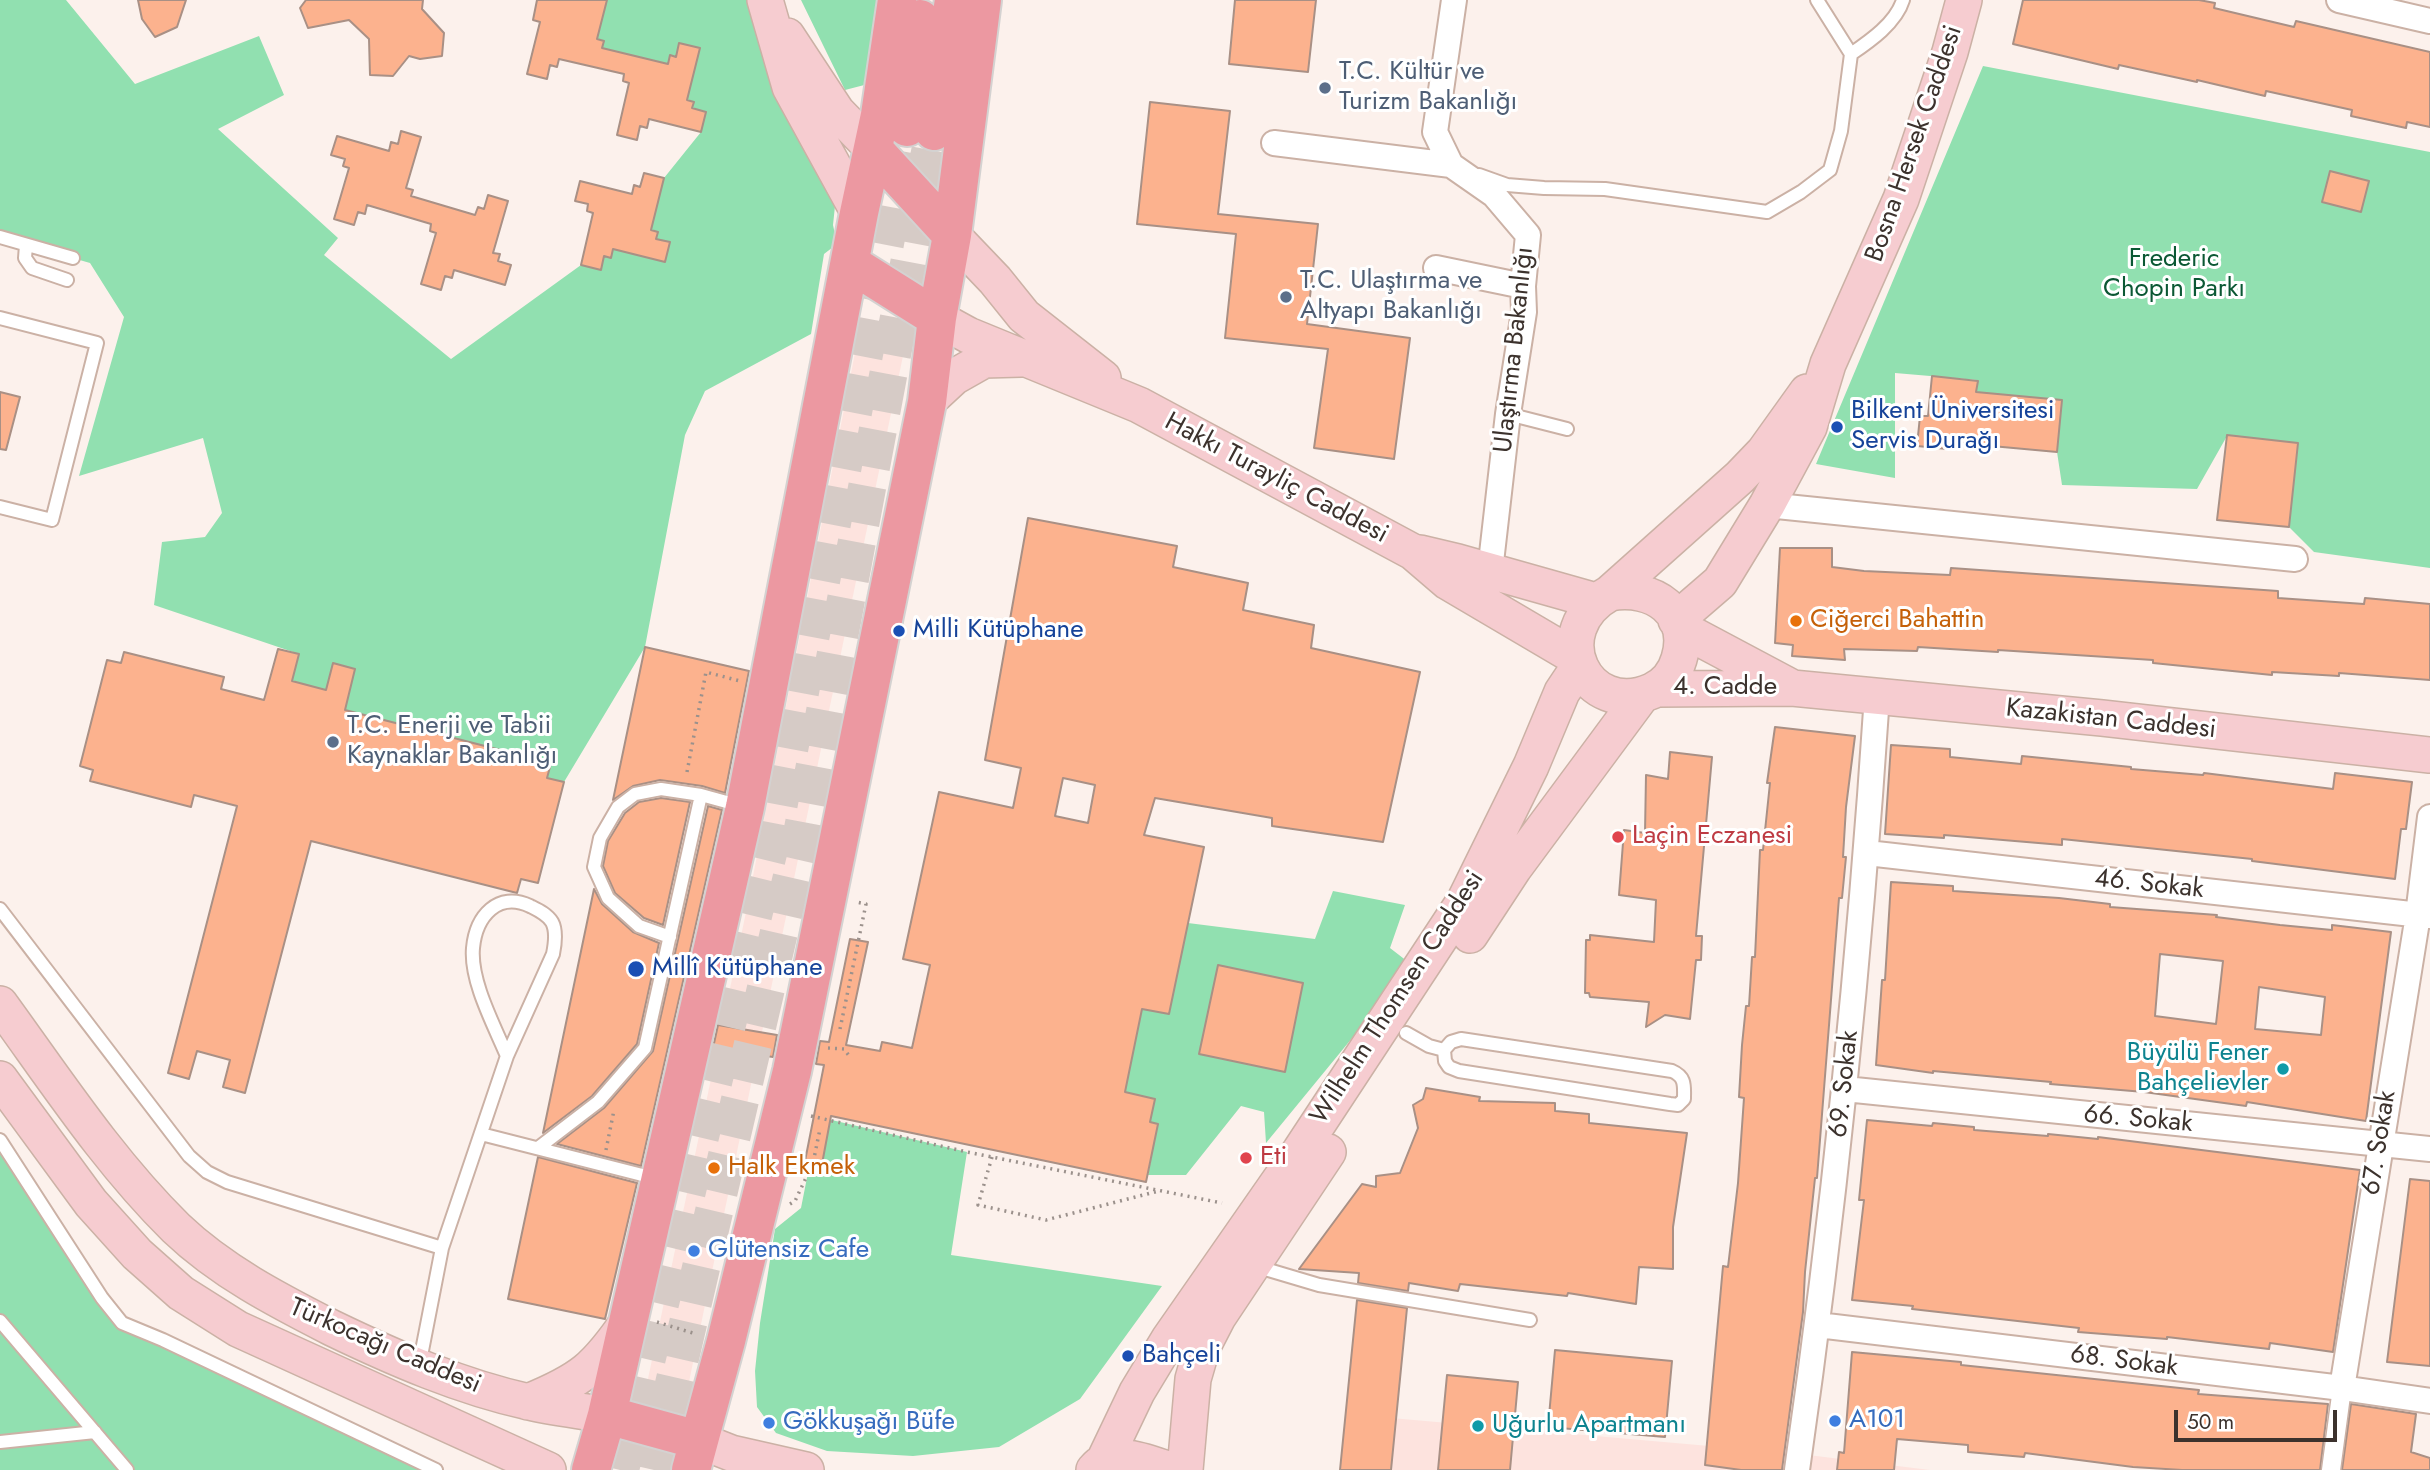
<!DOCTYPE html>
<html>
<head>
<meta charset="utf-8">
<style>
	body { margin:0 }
	#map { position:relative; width:2430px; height:1470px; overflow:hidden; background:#fcf1ec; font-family:Jost,sans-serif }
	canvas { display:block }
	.scale { position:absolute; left:2174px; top:1410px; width:163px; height:32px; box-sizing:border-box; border:4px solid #3c322d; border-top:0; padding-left:9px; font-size:21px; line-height:24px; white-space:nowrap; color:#3c322d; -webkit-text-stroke:5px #fff; paint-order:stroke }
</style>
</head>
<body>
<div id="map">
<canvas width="2430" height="1470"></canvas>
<div class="scale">50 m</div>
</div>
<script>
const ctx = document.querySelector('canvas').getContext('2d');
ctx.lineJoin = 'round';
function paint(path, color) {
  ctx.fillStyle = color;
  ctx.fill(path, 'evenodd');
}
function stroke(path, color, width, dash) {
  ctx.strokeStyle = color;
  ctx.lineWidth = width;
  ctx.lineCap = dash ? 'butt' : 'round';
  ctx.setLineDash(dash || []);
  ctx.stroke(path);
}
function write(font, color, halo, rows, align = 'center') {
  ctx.font = font + ' Jost,sans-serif';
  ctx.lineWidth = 6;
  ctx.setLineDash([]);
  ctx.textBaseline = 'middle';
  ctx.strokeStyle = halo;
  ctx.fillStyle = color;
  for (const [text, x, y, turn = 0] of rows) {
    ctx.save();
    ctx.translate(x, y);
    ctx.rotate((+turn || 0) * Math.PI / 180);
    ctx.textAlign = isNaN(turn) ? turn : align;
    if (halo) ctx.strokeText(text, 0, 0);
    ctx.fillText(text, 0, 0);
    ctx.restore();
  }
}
const commercial = new Path2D(`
	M 861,322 L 908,332 L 685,1401 L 645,1393 L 745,917 Z
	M 1346,1414 L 1800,1454 L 1930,1470 L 1341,1470 Z`);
const green = new Path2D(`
	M 0,0 L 66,0 L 135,84 L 259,36 L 284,95 L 218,129 L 338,238 L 324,255 L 451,359 L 581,265 L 601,270 L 604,256 L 611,258 L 613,249 L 665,262 L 670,242 L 656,239 L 658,232 L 651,230 L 664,178 L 701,132 L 692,108 L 694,102 L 687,100 L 700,49 L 676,57 L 670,55 L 668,64 L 602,48 L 604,41 L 597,39 L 607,0 L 773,0 L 780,13 L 835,206 L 833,225 L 837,244 L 824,254 L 811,334 L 705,391 L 685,435 L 645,647 L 564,782 L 547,778 L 551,763 L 345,710 L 355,669 L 333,663 L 326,690 L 292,681 L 299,654 L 154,605 L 162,542 L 205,537 L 222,513 L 203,438 L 79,476 L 124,317 L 90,263 L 0,237 Z
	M 801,0 L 885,0 L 872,83 L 845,90 Z
	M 1983,66 L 2430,152 L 2430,568 L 2314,552 L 2289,527 L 2297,443 L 2227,436 L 2197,489 L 2062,485 L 2057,452 L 2062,401 L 1976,392 L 1977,380 L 1895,373 L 1895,478 L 1816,464 Z
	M 1333,891 L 1405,905 L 1390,948 L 1412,965 L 1266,1143 L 1264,1112 L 1241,1106 L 1186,1175 L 1148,1175 L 1158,1124 L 1150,1122 L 1155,1099 L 1109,1089 L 1116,1003 L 1169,1014 L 1162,917 L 1188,923 L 1315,939 Z
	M 819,1117 L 967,1152 L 951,1255 L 1162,1286 L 1080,1399 L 999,1447 L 913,1456 L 827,1451 L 776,1433 L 757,1407 L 755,1371 L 760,1323 L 775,1229 L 801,1208 Z
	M 0,1140 L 122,1323 L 436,1470 L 0,1470 Z`);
const building = new Path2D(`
	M 138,0 L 186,0 L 177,27 L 155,37 L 142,19 Z
	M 306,0 L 423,0 L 422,9 L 444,33 L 442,56 L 420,59 L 409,56 L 393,76 L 370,75 L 369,39 L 349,20 L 308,28 L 300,8 Z
	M 537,0 L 607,0 L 597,39 L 604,41 L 602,48 L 668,64 L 670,55 L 676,57 L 679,43 L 700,48 L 687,100 L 694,102 L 692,108 L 706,112 L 701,132 L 649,119 L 647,128 L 640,126 L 637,140 L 617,135 L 629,83 L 623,81 L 624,74 L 559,59 L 557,67 L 550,65 L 547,79 L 527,74 L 540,22 L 533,20 Z
	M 1235,0 L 1316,0 L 1308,72 L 1229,64 Z
	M 2023,0 L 2199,0 L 2215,3 L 2214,8 L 2294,27 L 2296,21 L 2430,52 L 2430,127 L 2407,122 L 2406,128 L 2351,116 L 2352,110 L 2266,91 L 2265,96 L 2197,80 L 2197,82 L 2119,65 L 2118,69 L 2013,44 Z
	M 1150,102 L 1230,111 L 1218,214 L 1318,224 L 1307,324 L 1410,338 L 1394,459 L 1314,448 L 1328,349 L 1225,338 L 1236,234 L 1137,224 Z
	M 401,131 L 421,137 L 406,188 L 413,190 L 411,196 L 475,215 L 478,207 L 484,209 L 488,195 L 508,201 L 493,253 L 500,254 L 498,261 L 511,265 L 505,285 L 454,270 L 452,278 L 445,276 L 441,290 L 421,284 L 436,233 L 430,231 L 431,224 L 367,205 L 365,214 L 358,212 L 354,225 L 334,219 L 349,168 L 343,166 L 345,159 L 331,155 L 337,136 L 389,151 L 391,142 L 398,144 Z
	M 2330,171 L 2369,181 L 2361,212 L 2322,202 Z
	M 644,173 L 664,178 L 651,230 L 658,232 L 656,239 L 670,242 L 665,262 L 613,249 L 611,258 L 604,256 L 601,270 L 581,265 L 593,213 L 587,211 L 588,204 L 575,201 L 580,181 L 632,194 L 634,185 L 640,187 Z
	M 1932,376 L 1978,381 L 1976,392 L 2062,400 L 2057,452 L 1948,442 L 1947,449 L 1917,446 L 1920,416 L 1928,416 Z
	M 0,392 L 20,397 L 6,450 L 0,449 Z
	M 2227,435 L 2298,443 L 2289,527 L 2217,520 Z
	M 1028,518 L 1177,546 L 1173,567 L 1248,583 L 1243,610 L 1314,625 L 1311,648 L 1420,672 L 1383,842 L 1272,826 L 1272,818 L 1155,798 L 1144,835 L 1204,847 L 1169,1014 L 1142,1009 L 1125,1092 L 1155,1099 L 1150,1122 L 1158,1124 L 1146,1182 L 831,1116 L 822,1164 L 805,1161 L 824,1065 L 816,1064 L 820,1041 L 829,1042 L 850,939 L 868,942 L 846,1045 L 880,1051 L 882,1042 L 912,1048 L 930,965 L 903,959 L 939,792 L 1013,808 L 1021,768 L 985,760 ZM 1063,778 L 1095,785 L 1088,823 L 1055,816 Z
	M 1780,548 L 1832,548 L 1832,567 L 1864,571 L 1950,575 L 1951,568 L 2278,591 L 2278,598 L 2364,604 L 2365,598 L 2430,604 L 2430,680 L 2339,673 L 2339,676 L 2272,672 L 2272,675 L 2153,663 L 2153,660 L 1998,650 L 1998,652 L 1918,647 L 1917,651 L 1844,649 L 1845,660 L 1792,656 L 1793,645 L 1775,643 Z
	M 645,647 L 749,671 L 725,793 L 702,786 L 660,780 L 633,786 L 613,800 Z
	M 278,649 L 299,654 L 292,681 L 326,690 L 333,663 L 355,669 L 345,710 L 551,763 L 547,778 L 564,782 L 538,883 L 521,879 L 517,893 L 311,841 L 245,1093 L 223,1087 L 230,1060 L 197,1051 L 189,1079 L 168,1073 L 237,806 L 194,795 L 191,807 L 90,781 L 93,770 L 80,766 L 107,660 L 121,663 L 124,652 L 224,677 L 221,689 L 264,700 Z
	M 1775,727 L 1855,736 L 1846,807 L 1843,857 L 1846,857 L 1842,898 L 1839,898 L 1817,1178 L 1815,1178 L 1805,1272 L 1803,1312 L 1782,1470 L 1741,1470 L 1705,1465 L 1723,1266 L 1728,1267 L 1738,1183 L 1744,1098 L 1739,1097 L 1742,1045 L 1746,1006 L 1749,1006 L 1752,957 L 1755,957 L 1760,850 L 1763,850 L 1770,783 L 1767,783 Z
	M 1891,745 L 1950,749 L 1950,757 L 2021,764 L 2022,756 L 2131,767 L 2131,769 L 2203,775 L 2204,773 L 2333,789 L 2335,773 L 2412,782 L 2406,829 L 2401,829 L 2395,879 L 2252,861 L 2252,859 L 2062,839 L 2062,845 L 1944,835 L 1944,838 L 1885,834 Z
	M 1670,752 L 1712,757 L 1696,936 L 1702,936 L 1701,960 L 1696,960 L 1690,1019 L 1665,1015 L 1646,1027 L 1649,1002 L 1590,997 L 1589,993 L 1585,993 L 1586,940 L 1590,940 L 1590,935 L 1654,942 L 1656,900 L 1619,895 L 1624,830 L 1645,833 L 1646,775 L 1668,779 Z
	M 661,798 L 690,802 L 663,925 L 644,918 L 615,893 L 603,866 L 608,841 L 625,813 L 639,802 Z
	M 708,806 L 722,810 L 641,1166 L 557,1144 L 604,1108 L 653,1051 Z
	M 1891,882 L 1953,886 L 1953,891 L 2059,898 L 2110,904 L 2110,907 L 2217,915 L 2216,917 L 2280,925 L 2332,930 L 2332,925 L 2391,932 L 2366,1121 L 2247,1102 L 2246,1106 L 2144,1092 L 2050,1084 L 2051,1082 L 1933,1071 L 1933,1073 L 1876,1065 L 1882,980 L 1885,980 ZM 2160,954 L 2223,961 L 2216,1024 L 2155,1016 ZM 2259,987 L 2325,997 L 2321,1035 L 2255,1029 Z
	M 594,889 L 602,904 L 633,932 L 659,943 L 637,1044 L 592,1096 L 543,1133 Z
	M 1218,965 L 1303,983 L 1285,1072 L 1199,1054 Z
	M 718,1025 L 777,1035 L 773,1057 L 713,1048 Z
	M 1426,1088 L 1480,1097 L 1479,1101 L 1555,1103 L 1555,1111 L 1589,1114 L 1589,1123 L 1687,1133 L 1673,1227 L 1673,1269 L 1639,1267 L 1636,1304 L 1568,1293 L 1567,1296 L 1460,1284 L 1458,1291 L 1409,1283 L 1408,1291 L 1358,1283 L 1359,1273 L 1299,1269 L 1362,1184 L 1376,1187 L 1376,1176 L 1400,1173 L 1418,1128 L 1413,1105 L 1423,1099 Z
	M 1867,1120 L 1932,1126 L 1933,1123 L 1974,1127 L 1974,1130 L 2048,1136 L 2048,1134 L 2098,1139 L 2098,1137 L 2360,1170 L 2333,1352 L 2270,1343 L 2269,1349 L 2167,1337 L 2167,1339 L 2078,1332 L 2079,1328 L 1912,1309 L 1913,1306 L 1852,1300 L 1864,1200 L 1859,1200 Z
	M 538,1157 L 637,1183 L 605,1319 L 508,1299 Z
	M 2410,1179 L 2430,1181 L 2430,1366 L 2387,1362 Z
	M 1357,1300 L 1407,1308 L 1391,1470 L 1340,1470 Z
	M 1555,1350 L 1672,1361 L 1665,1437 L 1548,1427 Z
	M 1852,1352 L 1961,1362 L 1961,1365 L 2199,1390 L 2198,1394 L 2328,1404 L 2320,1470 L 2182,1470 L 2133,1467 L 2025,1453 L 2024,1457 L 1968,1452 L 1968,1445 L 1897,1439 L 1894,1470 L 1837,1470 L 1839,1452 L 1844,1453 Z
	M 1447,1375 L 1518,1382 L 1510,1470 L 1438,1470 Z
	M 2351,1404 L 2416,1414 L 2411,1452 L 2430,1458 L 2430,1470 L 2342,1470 Z`);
const primaryTunnel = new Path2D(`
	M 620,1470 L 775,824 L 907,127
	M 654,1470 L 803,829 L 934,131`);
const path = new Path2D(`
	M 687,772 L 706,672 L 740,681
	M 840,1029 L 866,904 L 856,902
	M 828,1048 L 844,1049 L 850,1057
	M 811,1116 L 967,1152 L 1222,1203
	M 606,1150 L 614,1110
	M 992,1157 L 978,1205 L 1046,1220 L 1159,1191
	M 799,1168 L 810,1170
	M 790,1204 L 795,1201 L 813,1163 L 820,1129
	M 657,1322 L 696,1334`);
const service = new Path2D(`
	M 1851,54 C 1870,41 1896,23 1903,0
	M 1479,175 L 1507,185 L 1544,188 L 1605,189 L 1767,212 L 1801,192 L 1830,170 L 1841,131 L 1851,54 L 1817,0
	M 0,237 L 73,258
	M 26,245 L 25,258 L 32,268 L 67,280
	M 0,318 L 97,343 L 52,520 L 0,507
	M 1508,414 L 1567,429
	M 0,909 L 189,1156 L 207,1172 L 227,1182 L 442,1248 L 419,1366
	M 670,937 L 639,926 L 608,898 L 594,867 L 600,838 L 618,807 L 635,794 L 661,789 L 701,795 L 741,806
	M 1406,1033 L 1429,1046 L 1444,1050
	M 1461,1039 L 1672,1071 C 1686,1077 1684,1086 1684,1099 L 1678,1105 L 1670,1104 L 1459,1071 L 1449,1067 L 1445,1061 L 1444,1050 L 1451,1042 Z
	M 481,1134 L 658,1179
	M 0,1140 L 102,1298 L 122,1323 L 163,1340 L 436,1470
	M 538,1148 L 598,1102 L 645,1048 L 701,795
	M 442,1248 L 507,1056 L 553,954 C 555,944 557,931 552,922 C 547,914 538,910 530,906 C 498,891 476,916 473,948 C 470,981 494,1025 507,1056
	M 1255,1266 L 1319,1285 L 1530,1320
	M 0,1321 L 127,1470
	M 0,1442 L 95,1432`);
const pedestrian = new Path2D(`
	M 2331,1470 L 2342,1388`);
const minor = new Path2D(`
	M 1454,0 L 1435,132 L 1451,165 L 1494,195 L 1528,235 L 1523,286 L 1524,312 L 1508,414 L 1490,571
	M 2339,0 L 2430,21
	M 1274,143 L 1451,165
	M 1436,268 L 1523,286
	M 1767,505 L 2295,559
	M 1867,853 L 2430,916
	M 1845,1089 L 2430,1149
	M 1818,1325 L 2342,1388 L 2430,1401
	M 2342,1388 L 2418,915 L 2430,817
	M 1797,1470 C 1834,1213 1860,955 1877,696`);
const secondary = new Path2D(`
	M 765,0 L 790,87 L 859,213
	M 787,36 L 837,112 L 873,149
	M 952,235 L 995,280 L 1024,316 L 1103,378
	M 937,318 L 968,335 L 1139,405 L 1413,552 L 1448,582 L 1577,658
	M 927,402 L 954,377 L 984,360 L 1021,359
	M 1420,553 L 1458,562 L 1596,601
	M 1610,593 C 1653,585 1693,612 1679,659 C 1675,673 1665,685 1652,691 C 1586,720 1542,631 1610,593 L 1740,477 L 1764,452 L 1807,392
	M 1676,620 L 1720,582 L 1767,505 L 1809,427 L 1828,364 L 1901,199 L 1950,52 L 1964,0
	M 1680,628 L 1789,686
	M 1657,689 L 1792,688 L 2102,718 L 2430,755
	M 1470,935 L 1514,868 L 1642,695
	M 0,1004 C 56,1081 108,1161 176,1228 C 221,1271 277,1300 332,1328 C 394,1358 461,1387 529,1402 C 555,1408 581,1411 607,1415
	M 0,1079 L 91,1203 L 137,1254 L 181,1293 L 238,1329 L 548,1470
	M 528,1402 C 582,1380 596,1368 629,1320
	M 698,1440 L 731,1453 L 806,1470
	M 1104,1461 L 1137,1392 L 1169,1339 L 1300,1151 L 1465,900 L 1531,766 L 1562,692 L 1580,665
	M 1094,1470 C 1113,1447 1146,1462 1170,1470
	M 1185,1470 L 1193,1379 L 1202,1348 L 1218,1317 L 1328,1152`);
const primary = new Path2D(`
	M 907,127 L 920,19
	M 934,131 L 954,0
	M 873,149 L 952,235
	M 851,264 L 937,318
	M 607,1415 L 698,1440
	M 591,1470 L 607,1415 L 745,807 L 859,213 L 880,115 L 897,0
	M 691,1470 L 726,1341 L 792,1071 L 927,402 L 937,318 L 952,235 L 982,0`);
const markers = [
	[1325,88,7,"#5c6f8a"],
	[1286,297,7,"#5c6f8a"],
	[1837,427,7,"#1a4fb4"],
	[1796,621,7,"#e8710a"],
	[899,631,7,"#1a4fb4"],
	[333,742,7,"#5c6f8a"],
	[1618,837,7,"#e0444e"],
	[636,969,9,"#1a4fb4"],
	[2283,1069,7,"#0f9aa8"],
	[1246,1158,7,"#e0444e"],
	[714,1168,7,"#e8710a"],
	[694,1251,7,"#3f7fe0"],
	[1128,1356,7,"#1a4fb4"],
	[1835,1421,7,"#3f7fe0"],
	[769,1423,7,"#3f7fe0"],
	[1478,1426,7,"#0f9aa8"]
];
const serviceNames = [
	["T.C. Kültür ve",1339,73],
	["Turizm Bakanlığı",1339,103],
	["T.C. Ulaştırma ve",1300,282],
	["Altyapı Bakanlığı",1300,312],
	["T.C. Enerji ve Tabii",347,727],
	["Kaynaklar Bakanlığı",347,757]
];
const streetNames = [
	["Bosna Hersek Caddesi",1915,144,-71],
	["Ulaştırma Bakanlığı",1515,350,-84],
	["Hakkı Turayliç Caddesi",1276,479,28],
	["4. Cadde",1725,688],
	["Kazakistan Caddesi",2111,720,6],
	["46. Sokak",2149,885,6],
	["Wilhelm Thomsen Caddesi",1398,998,-57],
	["69. Sokak",1845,1084,-84],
	["66. Sokak",2138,1120,5],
	["67. Sokak",2380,1143,-81],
	["Türkocağı Caddesi",385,1347,23],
	["68. Sokak",2124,1362,7]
];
const parkNames = [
	["Frederic",2174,260],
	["Chopin Parkı",2174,290]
];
const transitNames = [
	["Bilkent Üniversitesi",1851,412],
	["Servis Durağı",1851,442],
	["Milli Kütüphane",913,631],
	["Millî Kütüphane",652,969],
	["Bahçeli",1142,1356]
];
const foodNames = [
	["Ciğerci Bahattin",1810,621],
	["Halk Ekmek",728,1168]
];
const healthNames = [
	["Laçin Eczanesi",1632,837],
	["Eti",1260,1158]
];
const cultureNames = [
	["Büyülü Fener",2269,1054],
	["Bahçelievler",2269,1084],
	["Uğurlu Apartmanı",1492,1426,"left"]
];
const shopNames = [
	["Glütensiz Cafe",708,1251],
	["A101",1849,1421],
	["Gökkuşağı Büfe",783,1423]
];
paint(commercial, '#fde3de');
paint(green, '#91e0b0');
paint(building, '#fcb28e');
stroke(building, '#a99085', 2);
stroke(primaryTunnel, '#d6cbc6', 38, [38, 19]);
stroke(service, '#cbb1a5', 16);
stroke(pedestrian, '#cbb1a5', 21);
stroke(minor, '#cbb1a5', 28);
stroke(secondary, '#cbb1a5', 38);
stroke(primary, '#d4d2d1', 42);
stroke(path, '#9b918c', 3.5, [2, 5]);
stroke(service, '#fff', 12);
stroke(pedestrian, '#fff', 18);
stroke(minor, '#fff', 24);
stroke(secondary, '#f6ccd0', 35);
stroke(primary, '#ec98a1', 38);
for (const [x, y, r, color] of markers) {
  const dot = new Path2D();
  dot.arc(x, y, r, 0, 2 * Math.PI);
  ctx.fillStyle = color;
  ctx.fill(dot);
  stroke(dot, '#fff', 2.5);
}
write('26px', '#4e5e75', '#fff', serviceNames, 'left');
write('26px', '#3c322d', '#fff', streetNames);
write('26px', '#0b5834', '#fff', parkNames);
write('26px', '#164399', '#fff', transitNames, 'left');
write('26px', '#c56008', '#fff', foodNames, 'left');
write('26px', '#be3a42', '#fff', healthNames, 'left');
write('26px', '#0d838f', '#fff', cultureNames, 'right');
write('26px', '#366cbe', '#fff', shopNames, 'left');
</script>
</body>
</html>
